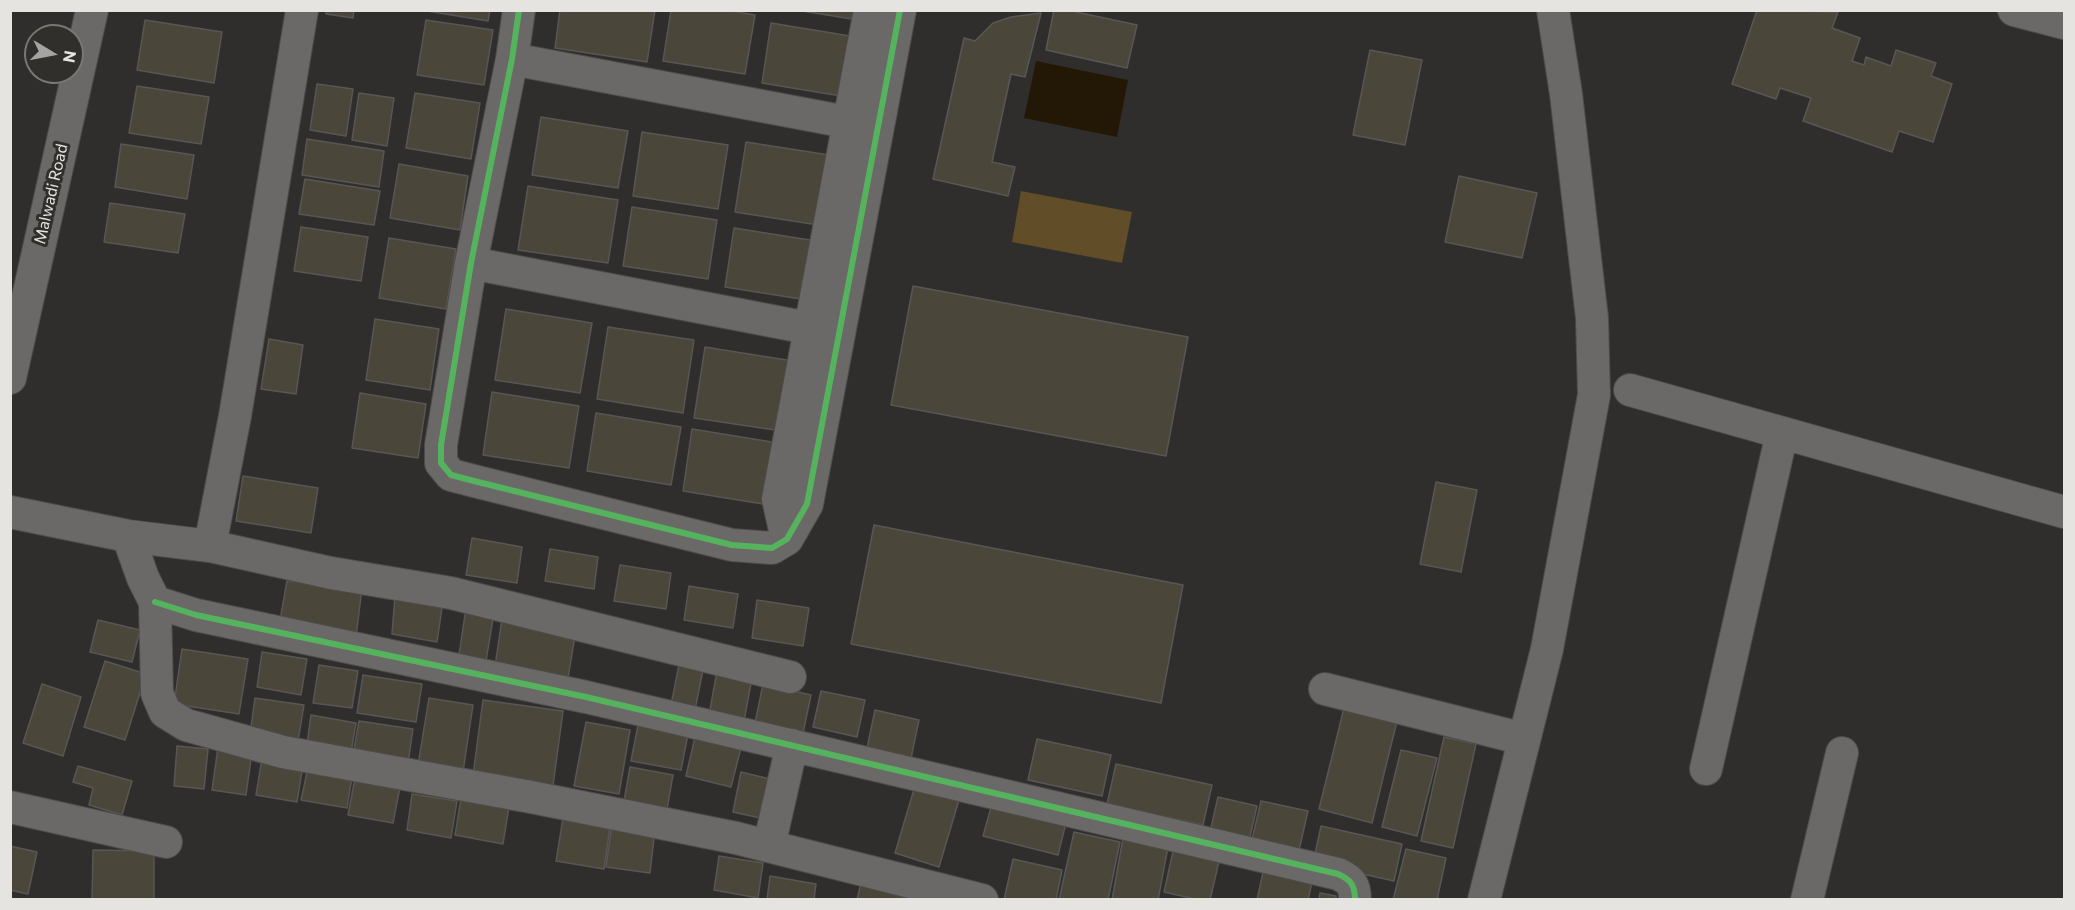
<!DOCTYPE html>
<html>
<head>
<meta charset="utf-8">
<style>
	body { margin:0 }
	#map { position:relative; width:2075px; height:910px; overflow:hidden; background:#302e2c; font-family:Commissioner,sans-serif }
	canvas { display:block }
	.frame { position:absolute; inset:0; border:12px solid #e5e4e1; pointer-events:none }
	.north { position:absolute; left:24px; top:24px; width:60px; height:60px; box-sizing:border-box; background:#312f2b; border:2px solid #797774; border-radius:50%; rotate:100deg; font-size:16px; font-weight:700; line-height:24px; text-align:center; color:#e5e4e1 }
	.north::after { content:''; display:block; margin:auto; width:21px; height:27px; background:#a6a4a2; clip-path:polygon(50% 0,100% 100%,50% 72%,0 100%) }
</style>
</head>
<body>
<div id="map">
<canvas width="2075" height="910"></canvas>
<div class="frame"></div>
<div class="north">N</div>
</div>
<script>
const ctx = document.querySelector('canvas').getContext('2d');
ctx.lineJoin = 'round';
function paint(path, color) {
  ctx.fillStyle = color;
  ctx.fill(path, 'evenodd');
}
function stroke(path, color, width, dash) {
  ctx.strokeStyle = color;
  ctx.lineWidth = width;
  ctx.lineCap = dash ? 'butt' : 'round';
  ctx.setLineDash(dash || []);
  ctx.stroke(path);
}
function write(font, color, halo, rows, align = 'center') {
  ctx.font = font + ' Commissioner,sans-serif';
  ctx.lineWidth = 6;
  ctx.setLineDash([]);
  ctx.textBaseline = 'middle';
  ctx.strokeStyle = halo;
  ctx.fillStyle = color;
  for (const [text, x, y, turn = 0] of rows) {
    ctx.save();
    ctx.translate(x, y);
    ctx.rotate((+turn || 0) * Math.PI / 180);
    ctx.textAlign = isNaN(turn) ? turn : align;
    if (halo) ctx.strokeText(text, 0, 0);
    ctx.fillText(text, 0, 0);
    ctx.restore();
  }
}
const green = new Path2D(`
	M 1021,191 L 1132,212 L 1122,263 L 1012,242 Z`);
const water = new Path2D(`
	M 1036,61 L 1128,80 L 1117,137 L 1024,118 Z`);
const building = new Path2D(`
	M 326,10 L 354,10 L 353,18 L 326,14 Z
	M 421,10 L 490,10 L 488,21 Z
	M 560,10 L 655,10 L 647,62 L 555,48 Z
	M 671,10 L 726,10 L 755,15 L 745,74 L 663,61 Z
	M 796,10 L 860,10 L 858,20 Z
	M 1054,10 L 1067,10 L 1137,25 L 1127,68 L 1046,50 Z
	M 1757,10 L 1838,12 L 1832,28 L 1860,38 L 1852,61 L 1864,65 L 1866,57 L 1891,66 L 1896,50 L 1936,63 L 1931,76 L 1952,84 L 1933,142 L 1899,131 L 1892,152 L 1803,121 L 1811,98 L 1780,88 L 1776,99 L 1732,84 Z
	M 1041,13 L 1025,77 L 1011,74 L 992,162 L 1015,167 L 1008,196 L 933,179 L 964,38 L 975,41 L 993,23 L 1011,17 Z
	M 145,20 L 222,32 L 214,83 L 137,70 Z
	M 426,20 L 493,30 L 484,85 L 417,75 Z
	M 771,23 L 856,37 L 847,97 L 762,83 Z
	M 1370,50 L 1422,60 L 1405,145 L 1353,135 Z
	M 317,84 L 353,89 L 346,136 L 310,130 Z
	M 137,86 L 209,97 L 201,144 L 129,133 Z
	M 359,93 L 394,98 L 387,146 L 352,140 Z
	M 415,93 L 480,103 L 471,159 L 406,148 Z
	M 541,117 L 628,131 L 618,188 L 532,175 Z
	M 642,132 L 728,145 L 718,209 L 633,196 Z
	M 307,139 L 384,151 L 379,187 L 302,175 Z
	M 746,142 L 829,155 L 818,225 L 735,212 Z
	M 121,144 L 194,155 L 187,199 L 115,187 Z
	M 399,164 L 468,176 L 460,230 L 390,218 Z
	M 1459,176 L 1537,193 L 1522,258 L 1445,242 Z
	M 305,179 L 380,191 L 374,225 L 299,214 Z
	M 528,186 L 618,200 L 608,263 L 518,250 Z
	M 110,203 L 185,214 L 178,253 L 104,242 Z
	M 632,207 L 717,220 L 708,279 L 623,266 Z
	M 301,227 L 368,237 L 361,281 L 294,271 Z
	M 734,228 L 816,241 L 807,300 L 725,287 Z
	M 389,238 L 456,249 L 446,309 L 379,298 Z
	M 913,286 L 1188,337 L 1166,456 L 891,405 Z
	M 506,309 L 592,323 L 580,393 L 495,380 Z
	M 375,319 L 439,329 L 430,390 L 366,380 Z
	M 608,327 L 694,340 L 683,413 L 597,399 Z
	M 269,339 L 303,345 L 296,394 L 261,389 Z
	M 705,347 L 793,361 L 782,431 L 694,418 Z
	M 492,392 L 579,406 L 569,468 L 483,455 Z
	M 360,393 L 426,404 L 418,458 L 352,448 Z
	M 596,413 L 681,427 L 671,485 L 587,471 Z
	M 692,429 L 778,443 L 769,505 L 683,491 Z
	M 243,476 L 318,488 L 311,533 L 236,521 Z
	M 1436,482 L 1477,490 L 1461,572 L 1420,564 Z
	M 874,525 L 1183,585 L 1161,703 L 851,644 Z
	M 472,538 L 522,547 L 517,583 L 466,575 Z
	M 550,549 L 598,557 L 594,589 L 545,581 Z
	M 620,565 L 671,573 L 666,609 L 614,601 Z
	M 287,581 L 362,588 L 356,637 L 279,626 Z
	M 689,586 L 738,594 L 733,628 L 684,620 Z
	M 395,596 L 442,608 L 437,642 L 392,634 Z
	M 757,600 L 809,608 L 803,646 L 752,638 Z
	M 466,608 L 494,613 L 484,673 L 457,668 Z
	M 502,619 L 576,630 L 567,684 L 494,673 Z
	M 98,620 L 140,630 L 132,662 L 90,652 Z
	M 182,649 L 248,659 L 239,714 L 174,704 Z
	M 262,652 L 307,659 L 301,695 L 257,687 Z
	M 680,660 L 704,665 L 695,710 L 671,705 Z
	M 105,661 L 146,674 L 125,740 L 84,727 Z
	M 319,665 L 358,671 L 352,708 L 313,703 Z
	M 717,671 L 752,678 L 744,721 L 709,715 Z
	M 363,675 L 422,684 L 416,722 L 357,713 Z
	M 42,684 L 81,697 L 63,756 L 23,743 Z
	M 763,684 L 811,695 L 802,738 L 754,728 Z
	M 821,691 L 865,700 L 857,737 L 813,727 Z
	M 255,698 L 304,705 L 298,741 L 250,734 Z
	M 429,698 L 473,705 L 463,772 L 418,765 Z
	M 483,700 L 563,711 L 553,786 L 473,775 Z
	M 1345,704 L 1398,717 L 1372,823 L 1319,809 Z
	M 875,710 L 919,720 L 910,763 L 866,753 Z
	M 311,715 L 356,723 L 350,758 L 306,751 Z
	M 639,720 L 689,729 L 681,770 L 631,761 Z
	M 359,721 L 413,729 L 408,763 L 353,755 Z
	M 586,722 L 630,730 L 619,794 L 574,786 Z
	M 695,737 L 741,748 L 731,787 L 686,776 Z
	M 1444,737 L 1476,744 L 1453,848 L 1421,841 Z
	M 1037,739 L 1111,755 L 1102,796 L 1028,780 Z
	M 177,746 L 208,749 L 204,789 L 174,786 Z
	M 218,747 L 252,752 L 246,795 L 212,790 Z
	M 1401,750 L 1437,758 L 1417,836 L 1382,827 Z
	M 262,758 L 303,765 L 297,802 L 256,795 Z
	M 309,763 L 353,771 L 347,808 L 301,800 Z
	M 1116,764 L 1212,785 L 1203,825 L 1107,804 Z
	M 78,766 L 132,781 L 122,815 L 89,805 L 93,788 L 73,782 Z
	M 630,767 L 673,775 L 666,815 L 623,807 Z
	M 741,772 L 774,780 L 765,819 L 733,812 Z
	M 355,778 L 400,787 L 393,823 L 348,815 Z
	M 915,786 L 959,800 L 939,867 L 895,853 Z
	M 412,794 L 457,801 L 451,838 L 407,830 Z
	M 1218,797 L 1257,806 L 1249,841 L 1210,832 Z
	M 461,798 L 509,807 L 503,844 L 455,835 Z
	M 993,800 L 1067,819 L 1058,855 L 983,836 Z
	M 1261,801 L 1308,811 L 1297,859 L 1250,848 Z
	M 563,818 L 610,826 L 604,869 L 556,861 Z
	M 612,824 L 655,830 L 650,873 L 606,867 Z
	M 1321,826 L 1402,844 L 1394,881 L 1313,863 Z
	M 1074,832 L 1120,842 L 1108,900 L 1059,900 Z
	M 1123,838 L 1168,847 L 1158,900 L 1112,900 Z
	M 10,846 L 37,852 L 28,894 L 10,890 Z
	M 1174,847 L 1220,857 L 1210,900 L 1199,900 L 1164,892 Z
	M 1406,849 L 1446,858 L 1437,900 L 1393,900 Z
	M 93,850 L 154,851 L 154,900 L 92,900 Z
	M 719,856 L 763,863 L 758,898 L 714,890 Z
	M 1013,859 L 1062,870 L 1056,900 L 1004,900 Z
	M 1263,872 L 1312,882 L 1308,900 L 1257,900 Z
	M 770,876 L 816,884 L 814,900 L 767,900 Z
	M 862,878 L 910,889 L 907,900 L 857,900 Z
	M 1320,893 L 1336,896 L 1336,900 L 1319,900 Z`);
const minor = new Path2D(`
	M 519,10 L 512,59 L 471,263 L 441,445 L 441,463 L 451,475 L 474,481 L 732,545 L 772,548 L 787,539 L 807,504 L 900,10
	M 2014,10 L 2064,23
	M 512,59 L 868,126
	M 471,263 L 829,332
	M 10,378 L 92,10
	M 1630,390 L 2064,512
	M 10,512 L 128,536 L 210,546 L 331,573 L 451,593 L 790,677
	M 128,536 L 143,578 L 155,602 L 157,693 L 165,712 L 186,725 L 283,752 L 531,797 L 736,838 L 982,900
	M 787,539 L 778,499 L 870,10
	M 210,546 L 235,416 L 302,10
	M 155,602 L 196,615 L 586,697 L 1338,874 C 1351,880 1355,885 1355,900
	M 1325,689 L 1524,739
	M 1706,769 L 1782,433
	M 10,807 L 166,842
	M 769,846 L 792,745
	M 1484,900 L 1547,649 L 1594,395 L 1592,318 L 1566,94 L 1553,10
	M 1807,900 L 1842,753`);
const cycleway = new Path2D(`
	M 519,10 L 512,59 L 471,263 L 441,445 L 441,463 L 451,475 L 474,481 L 732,545 L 772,548 L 787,539 L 807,504 L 900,10
	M 155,602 L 196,615 L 586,697 L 1338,874 C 1351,880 1355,885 1355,900`);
const streetNames = [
	["Malwadi Road",51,194,-77]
];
paint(green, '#614e28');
paint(water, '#221805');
paint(building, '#4b463a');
stroke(building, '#585755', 1.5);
stroke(minor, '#4d4c4a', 34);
stroke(minor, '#6a6968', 32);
stroke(cycleway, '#56b35d', 6);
write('16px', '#e5e4e1', '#312f2b', streetNames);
</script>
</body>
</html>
